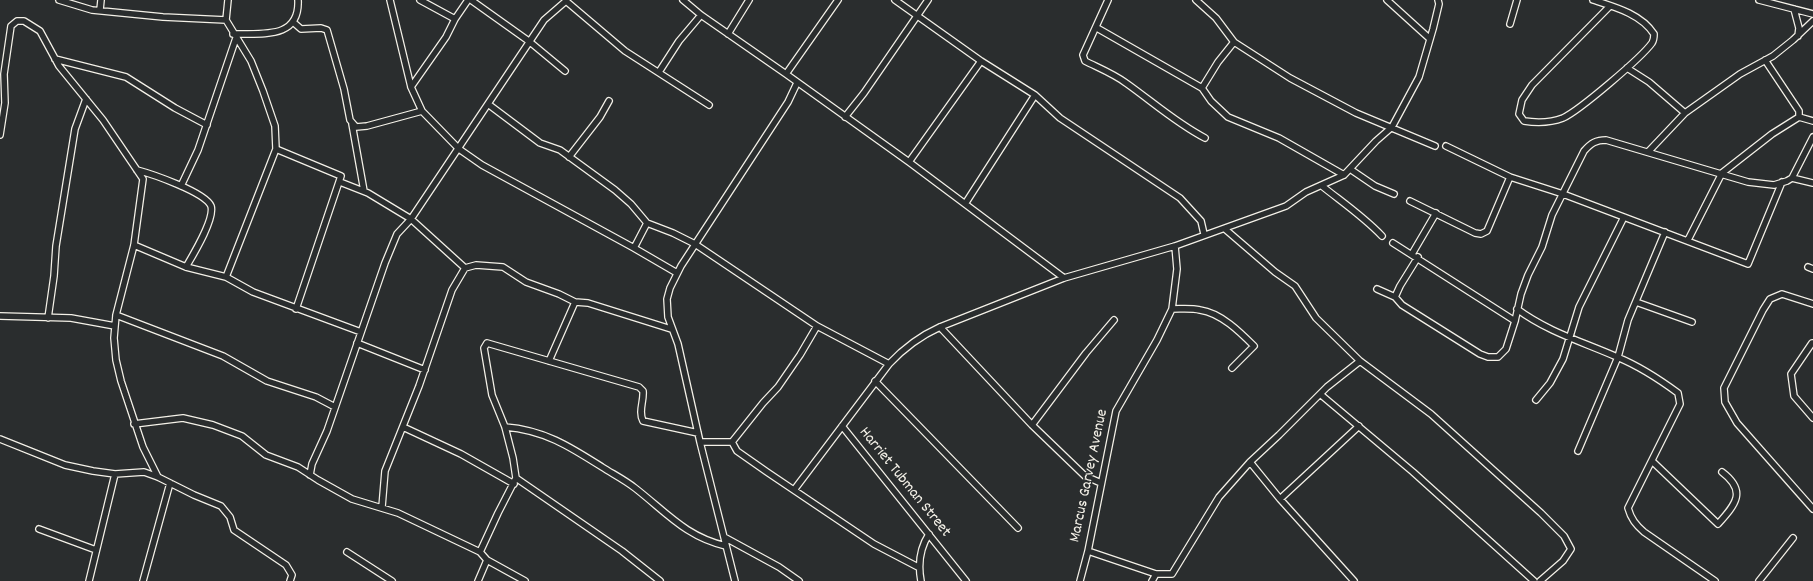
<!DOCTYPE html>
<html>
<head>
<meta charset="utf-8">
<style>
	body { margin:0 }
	canvas { display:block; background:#2a2d2e }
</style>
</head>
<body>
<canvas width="1813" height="581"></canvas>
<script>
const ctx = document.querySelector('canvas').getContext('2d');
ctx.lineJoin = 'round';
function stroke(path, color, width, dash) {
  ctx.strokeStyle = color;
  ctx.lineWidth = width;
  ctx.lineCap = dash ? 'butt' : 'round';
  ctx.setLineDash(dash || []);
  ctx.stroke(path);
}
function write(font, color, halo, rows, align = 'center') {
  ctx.font = font + ' Dekko,sans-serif';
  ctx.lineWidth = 3;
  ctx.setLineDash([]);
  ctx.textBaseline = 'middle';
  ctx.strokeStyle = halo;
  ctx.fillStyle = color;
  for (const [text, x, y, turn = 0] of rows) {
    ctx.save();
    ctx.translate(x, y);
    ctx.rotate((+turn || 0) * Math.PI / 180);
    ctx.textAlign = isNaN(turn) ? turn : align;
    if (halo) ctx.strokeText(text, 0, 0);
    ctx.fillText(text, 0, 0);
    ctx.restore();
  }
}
const street = new Path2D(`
	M 59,0 L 92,10 L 163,17 L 226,20
	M 390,0 L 411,87 L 422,111 L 459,149 L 482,165 L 634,248 L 677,273
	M 420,0 L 455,19
	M 471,0 L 530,42 L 565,71
	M 683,0 L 701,15 L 786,74 L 909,162 L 1064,278
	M 895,0 L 981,61 L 1035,95 L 1060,118 L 1180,198 L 1201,221 L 1204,234
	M 1108,0 L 1083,55 L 1085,61 C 1099,68 1114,74 1126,83 C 1153,102 1176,123 1205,138
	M 1196,0 L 1216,18 L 1234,42 L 1290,78 L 1356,113 L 1435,146
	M 1387,0 L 1430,39
	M 1593,0 C 1615,7 1641,14 1654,34 C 1654,37 1654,40 1652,43 C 1641,58 1580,110 1563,118 C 1550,123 1537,123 1524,121 L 1519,114 L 1522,100 L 1532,85 L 1610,6
	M 1759,0 L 1813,14
	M 1794,9 L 1799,28 L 1798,36
	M 100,10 L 101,0
	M 293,22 L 301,29 L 321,28 L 327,30 L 344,89 L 350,120 L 356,127 L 367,126 L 422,111
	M 1510,24 L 1517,0
	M 1097,28 L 1202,88 L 1211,101 L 1228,117 L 1279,138 L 1344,175
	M 233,34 C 261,33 300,40 298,0
	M 728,34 L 749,0
	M 55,59 L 126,77 L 175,108 L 207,125
	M 1627,68 L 1649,82 L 1685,113
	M 659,72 L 679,41 L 701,15
	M 786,74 L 838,0
	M 411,87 L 446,37 L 455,19 L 468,0
	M 1202,88 L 1218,62 L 1234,42
	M 488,104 L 540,143 L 560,150 L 615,190 L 631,204 L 647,223 L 673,233 L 695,244 L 817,326 L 889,364
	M 845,117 L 864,93 L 928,0
	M 1799,117 L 1813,121
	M 352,124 L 364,191
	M 0,135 L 5,103 L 4,74 L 11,26 L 17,21 L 24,21 L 40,31 L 59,66 L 103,120 L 143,179 L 134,245 L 116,315 L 114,338 L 116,360 L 121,381 L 143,447 L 158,477
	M 1446,146 L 1510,177 L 1563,194 L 1748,264 L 1782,182
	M 276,149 L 341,176 L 296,309
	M 1648,152 L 1685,113 L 1740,74 L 1773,56 L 1793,40 L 1813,21
	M 569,157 L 600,117 L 609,101
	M 909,162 L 981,61
	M 1350,169 L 1375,186 L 1394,194
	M 137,170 C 152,174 205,192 211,206 C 215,219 193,255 186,267
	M 1792,178 L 1813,183
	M 340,182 L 368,193 L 411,219 L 465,268 L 476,265 L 503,267 L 526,282 L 559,294 L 575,302 L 588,303 L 671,329
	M 181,186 L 198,150 L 236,38
	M 1322,186 C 1342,202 1364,217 1382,236
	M 1410,201 L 1475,233 L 1481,234 L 1487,231 L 1510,177
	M 965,204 L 1035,95
	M 1225,229 L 1275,272 L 1295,286 L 1316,318 L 1360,361 L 1431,414 L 1541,513 L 1564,536 L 1571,549 L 1563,561 L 1540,581
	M 1688,240 L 1722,173 L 1772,134 L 1799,117 L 1799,111 L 1765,60
	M 1393,243 L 1515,321
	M 134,245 L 186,267 L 226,277 L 253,292 L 361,332
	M 634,248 L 647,223
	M 1412,254 L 1436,213
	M 1808,267 L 1813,269
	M 226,277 L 276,149 L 275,126 L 263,91 L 251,61 L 226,20 L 228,0
	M 1377,289 L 1395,297 L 1402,305 L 1480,354 L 1488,357 L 1498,357 L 1506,349 L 1515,321 L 1521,294 L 1528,275 L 1542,247 L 1552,215 L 1584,151 C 1591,143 1596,140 1606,140 L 1748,182 L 1774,185 L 1787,181 L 1792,178 L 1813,137
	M 1395,297 L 1400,286 L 1418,257
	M 1636,302 L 1692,322
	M 1813,304 L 1782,294 L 1770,299 L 1763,310 L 1724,388 L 1725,402 L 1737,423 L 1813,509
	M 1172,309 C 1182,309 1191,308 1200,310 C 1221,313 1240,332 1254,346 L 1232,368
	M 1517,309 C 1548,332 1583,342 1617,357 C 1639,366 1659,379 1678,393 L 1680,404 L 1628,508 C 1631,519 1636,525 1644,532 L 1715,581
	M 116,315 L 223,356 L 267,381 L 316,397 L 335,407
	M 0,316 L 71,318 L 115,326
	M 48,318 L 54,276 L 56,246 L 75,129 L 86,99
	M 940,327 L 1032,425 L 1085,476 L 1101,483
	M 357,343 L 425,370
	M 1813,343 L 1812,343 L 1791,374 L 1794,396 L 1813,418
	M 549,361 L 575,302
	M 875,381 L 1018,528
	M 1320,394 L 1413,472 L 1534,581
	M 1536,400 L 1550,383 L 1563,359 L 1579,307 L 1624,217
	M 134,424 L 183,418 L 213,425 L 242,436 L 266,455 L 298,467 L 318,480 L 352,499 L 398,513 L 480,552 L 487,560 L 525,581
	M 1032,425 L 1086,353 L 1114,320
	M 842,426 L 966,581
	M 403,427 L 461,454 L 514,484
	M 505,427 C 544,430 569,446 602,467 C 613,474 625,480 635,488 C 666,512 686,537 726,546
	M 0,439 L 65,465 L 93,471 L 115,474 L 144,472 L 158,477 L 194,495 L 221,506 L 230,517 L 234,530 L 286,565 L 292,575 L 290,581
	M 700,442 L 732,442 L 763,403 L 778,387 L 800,355 L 817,326
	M 732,442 L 737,451 L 767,472 L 874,544 L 918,567
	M 1578,451 L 1618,357 L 1628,320 L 1665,232
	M 1652,461 L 1718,524 C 1736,504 1747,491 1722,472
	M 1250,462 L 1280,499 L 1354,581
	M 310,475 L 312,464 L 327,431 L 385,263 L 397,234 L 411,219 L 544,20 L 566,1 L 625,51 L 709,105
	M 516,478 L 622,551 L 660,581
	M 794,490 L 889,364 C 904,348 920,336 940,327 L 1064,278 L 1175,246 L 1286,206 L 1306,192 L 1344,175 L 1376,141 L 1392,127 L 1419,77 L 1433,29 L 1439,4 L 1438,0
	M 1280,499 L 1359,426
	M 382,507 L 385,471 L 419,386 L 452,290 L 465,268
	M 39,529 L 96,550
	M 724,537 L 779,567 L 799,581
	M 1088,551 L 1156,574 L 1172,574 L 1219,497 L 1250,462 L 1279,435 L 1327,387 L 1360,361
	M 347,552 L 392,581
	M 480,552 L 498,513 L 516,478 L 513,458 L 505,427 L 492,395 L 484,348 L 487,343 L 639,387 L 643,391 C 644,402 638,411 643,421 L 698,433
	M 89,581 L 115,474
	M 143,581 L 170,483
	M 478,581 L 487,560
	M 735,581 L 700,442 L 678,344 L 668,317 L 667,299 L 670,288 L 681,266 L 788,102 L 797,83
	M 921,581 C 918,565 920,548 929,534
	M 1080,581 L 1088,551 L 1116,411 L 1157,340 L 1172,309 L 1177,269 L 1175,246
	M 1152,581 L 1156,574
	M 1759,581 L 1793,538`);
const streetNames = [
	["Marcus Garvey Avenue",1090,476,-78],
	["Harriet Tubman Street",904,483,51]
];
stroke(street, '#f4f1e8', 8);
stroke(street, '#2a2d2e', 5.5);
write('16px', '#f4f1e8', '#2a2d2e', streetNames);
</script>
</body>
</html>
